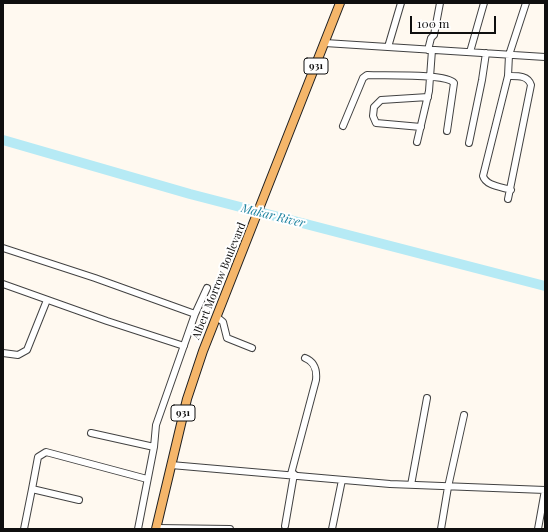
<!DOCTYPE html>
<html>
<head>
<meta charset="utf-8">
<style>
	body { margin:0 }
	#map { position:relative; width:548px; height:532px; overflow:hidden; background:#fff9f0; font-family:"Playfair Display",serif }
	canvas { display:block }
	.frame { position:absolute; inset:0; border:4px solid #0f0f0f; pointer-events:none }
	.scale { position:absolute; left:410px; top:16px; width:86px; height:18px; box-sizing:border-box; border:2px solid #0f0f0f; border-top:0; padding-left:5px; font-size:12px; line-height:14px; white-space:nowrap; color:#0f0f0f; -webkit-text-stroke:3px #fff; paint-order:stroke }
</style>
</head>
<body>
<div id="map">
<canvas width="548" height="532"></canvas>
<div class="frame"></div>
<div class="scale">100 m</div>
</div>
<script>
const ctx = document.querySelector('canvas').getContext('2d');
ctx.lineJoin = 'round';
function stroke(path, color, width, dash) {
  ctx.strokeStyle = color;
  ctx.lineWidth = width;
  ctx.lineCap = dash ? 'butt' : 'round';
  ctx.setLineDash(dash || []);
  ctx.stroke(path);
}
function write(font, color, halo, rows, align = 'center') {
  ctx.font = font + ' "Playfair Display",serif';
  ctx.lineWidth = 4;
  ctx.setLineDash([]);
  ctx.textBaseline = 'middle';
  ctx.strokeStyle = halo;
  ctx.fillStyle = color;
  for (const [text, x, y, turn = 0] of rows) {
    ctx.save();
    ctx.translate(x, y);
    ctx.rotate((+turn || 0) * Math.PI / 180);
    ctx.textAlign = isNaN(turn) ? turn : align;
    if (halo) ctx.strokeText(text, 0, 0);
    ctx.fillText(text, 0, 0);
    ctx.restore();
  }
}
const river = new Path2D(`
	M 3,140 L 190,194 L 545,286`);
const minor = new Path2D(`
	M 325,43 L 545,57
	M 388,47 L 401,3
	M 428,50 L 431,38 L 434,35 L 440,3
	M 470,52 L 484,3
	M 343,126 L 363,78 L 367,75 C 382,76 447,73 454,83 L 447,131
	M 421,127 L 376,123 L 373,116 L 374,107 L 381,100 L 428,97
	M 417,142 L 429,91 L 432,50
	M 469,143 L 482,80 L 486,53
	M 511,190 C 502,187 486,186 483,176 L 508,76 L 509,55 L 526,3
	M 508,199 L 531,85 C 528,75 517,76 508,76
	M 3,248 L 95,278 L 195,314
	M 3,284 L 107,321 L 184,346
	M 217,317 L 223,322 L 227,338 L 252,348
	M 3,353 L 18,355 L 27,350 L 47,300
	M 91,433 L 154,447
	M 171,465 L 390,484 L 545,490
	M 291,474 L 316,380 C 317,370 315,362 305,358
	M 411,485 L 427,398
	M 32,489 L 38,457 L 46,452 L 147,479
	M 285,526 L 294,474
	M 157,528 L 230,529
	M 24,529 L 32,489 L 79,500
	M 138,529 L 154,447 L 156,425 L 195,314 L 207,288
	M 332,529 L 342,480
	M 441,529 L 448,487 L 464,415
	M 538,529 L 545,490`);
const major = new Path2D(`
	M 156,529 L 187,399 L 203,351 L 340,3`);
const shields = [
	[316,66,24],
	[183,413,24]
];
const shieldNames = [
	["931",316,66],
	["931",183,413]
];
const streetNames = [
	["Albert Morrow Boulevard",219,281,-68]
];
const waterNames = [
	["Makar River",273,216,14]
];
stroke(river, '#b6eaf5', 10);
stroke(minor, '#424242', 8);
stroke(major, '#202020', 10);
stroke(minor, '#fff', 6);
stroke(major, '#f5b66a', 8);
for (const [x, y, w] of shields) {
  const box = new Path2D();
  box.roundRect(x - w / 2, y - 8, w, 16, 3);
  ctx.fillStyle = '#fff';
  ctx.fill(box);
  stroke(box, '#0f0f0f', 1);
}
write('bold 10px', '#0f0f0f', null, shieldNames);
write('11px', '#0f0f0f', '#fff', streetNames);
write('italic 12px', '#1a809e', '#fff', waterNames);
</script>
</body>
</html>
